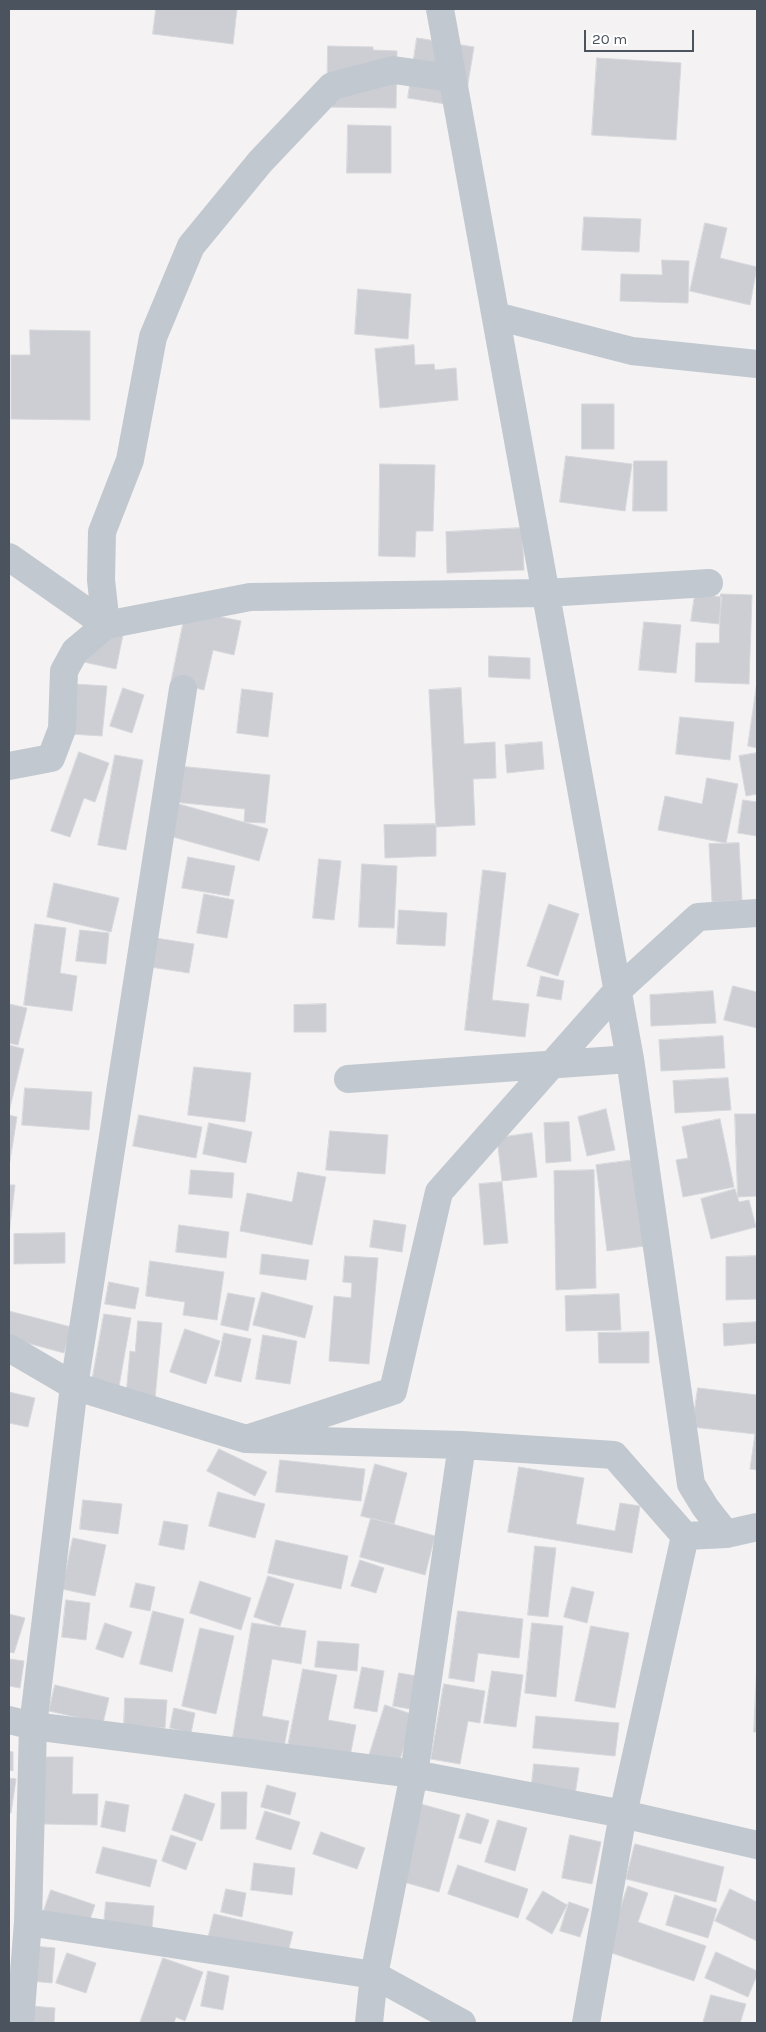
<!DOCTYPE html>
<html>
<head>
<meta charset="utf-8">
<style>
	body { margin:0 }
	#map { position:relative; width:766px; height:2032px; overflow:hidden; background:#f4f2f2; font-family:Karla,sans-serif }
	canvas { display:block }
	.frame { position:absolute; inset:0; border:10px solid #4b545e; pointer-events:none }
	.scale { position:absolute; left:584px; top:30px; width:110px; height:22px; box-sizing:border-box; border:2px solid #4b545e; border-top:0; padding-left:6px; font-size:15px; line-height:18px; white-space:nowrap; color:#4b545e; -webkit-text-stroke:4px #fff; paint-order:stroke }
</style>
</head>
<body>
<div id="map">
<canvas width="766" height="2032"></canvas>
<div class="frame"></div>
<div class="scale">20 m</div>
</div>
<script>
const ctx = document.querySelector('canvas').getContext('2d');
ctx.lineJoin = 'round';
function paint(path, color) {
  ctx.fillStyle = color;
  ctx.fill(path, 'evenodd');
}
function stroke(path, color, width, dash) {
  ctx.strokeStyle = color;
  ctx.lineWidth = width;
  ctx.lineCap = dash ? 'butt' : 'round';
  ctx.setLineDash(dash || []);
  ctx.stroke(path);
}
const building = new Path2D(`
	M 156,9 L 237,9 L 233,44 L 153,34 Z
	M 417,38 L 474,47 L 464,107 L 408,98 Z
	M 328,46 L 373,47 L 373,50 L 397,51 L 396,108 L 327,107 Z
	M 597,58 L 681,63 L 676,140 L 592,135 Z
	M 348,125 L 391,126 L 391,173 L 347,173 Z
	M 584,217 L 641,219 L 639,252 L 582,250 Z
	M 705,223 L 727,228 L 720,258 L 757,267 L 750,305 L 690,291 Z
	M 662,260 L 689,261 L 688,303 L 620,301 L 621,274 L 662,275 Z
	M 358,289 L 411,294 L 408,339 L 355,334 Z
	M 30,330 L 90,331 L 90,420 L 11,419 L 11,355 L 30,355 Z
	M 414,345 L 415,365 L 434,364 L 435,370 L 456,368 L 458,400 L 380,408 L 375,349 Z
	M 582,404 L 614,404 L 614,449 L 582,449 Z
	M 566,456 L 632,464 L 625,511 L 560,502 Z
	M 634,461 L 667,461 L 667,511 L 633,511 Z
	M 380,464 L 435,465 L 433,531 L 416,531 L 415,557 L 379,556 Z
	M 522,528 L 524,570 L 447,573 L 446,532 Z
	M 695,594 L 722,597 L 719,624 L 691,621 Z
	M 721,594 L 752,595 L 749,684 L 695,682 L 696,643 L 719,643 Z
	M 186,610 L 241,621 L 234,655 L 213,650 L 204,690 L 171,683 Z
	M 126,620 L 116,669 L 79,661 Z
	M 644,622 L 681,625 L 676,673 L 639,670 Z
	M 489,656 L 530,658 L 530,679 L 489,677 Z
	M 757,682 L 757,748 L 748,746 Z
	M 74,684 L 107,686 L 102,736 L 70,734 Z
	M 123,688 L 144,695 L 132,733 L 110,726 Z
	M 461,688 L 464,744 L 495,742 L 496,778 L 473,779 L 475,825 L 436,827 L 429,690 Z
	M 242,689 L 273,693 L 268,737 L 237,733 Z
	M 680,717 L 734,722 L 730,760 L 676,754 Z
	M 542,742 L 544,769 L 507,773 L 505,745 Z
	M 79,752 L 109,763 L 95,802 L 84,798 L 70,837 L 51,831 Z
	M 757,753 L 757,794 L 746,796 L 739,756 Z
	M 115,755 L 143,760 L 126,850 L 98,845 Z
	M 178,766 L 270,775 L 265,823 L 244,822 L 245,809 L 174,802 Z
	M 707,778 L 738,784 L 726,843 L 658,830 L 665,796 L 702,804 Z
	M 743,800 L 757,802 L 757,836 L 738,833 Z
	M 168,801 L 268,829 L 259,861 L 159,833 Z
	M 436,824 L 436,856 L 385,858 L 384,825 Z
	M 739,843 L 742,900 L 712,902 L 709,844 Z
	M 188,857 L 235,866 L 229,896 L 182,888 Z
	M 319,859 L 341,861 L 334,920 L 313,918 Z
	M 362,864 L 397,866 L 394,928 L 359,927 Z
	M 483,870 L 506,873 L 492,1000 L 529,1004 L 525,1037 L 465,1030 Z
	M 54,883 L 119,898 L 111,932 L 47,917 Z
	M 204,894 L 234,900 L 227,938 L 197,933 Z
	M 549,904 L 579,914 L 558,976 L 527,966 Z
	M 399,910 L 447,913 L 445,946 L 397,944 Z
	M 35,924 L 66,928 L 60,973 L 77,976 L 72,1011 L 24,1005 Z
	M 80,930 L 109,933 L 106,964 L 76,961 Z
	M 149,937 L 194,944 L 189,973 L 144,966 Z
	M 541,976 L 564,981 L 561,1000 L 537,996 Z
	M 733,986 L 757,992 L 757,1028 L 724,1020 Z
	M 713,991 L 716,1023 L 651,1026 L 650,995 Z
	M 9,1004 L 27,1008 L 18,1045 L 9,1043 Z
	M 326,1004 L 326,1032 L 294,1032 L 294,1005 Z
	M 723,1036 L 725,1068 L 661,1071 L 659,1040 Z
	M 9,1045 L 24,1049 L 9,1112 Z
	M 194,1067 L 251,1073 L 245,1122 L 188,1115 Z
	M 728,1078 L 731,1110 L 675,1113 L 673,1081 Z
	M 25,1088 L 92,1092 L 89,1130 L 22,1125 Z
	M 606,1109 L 615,1150 L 587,1156 L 578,1117 Z
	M 735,1114 L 757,1114 L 757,1196 L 738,1197 Z
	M 9,1115 L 17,1117 L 9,1167 Z
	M 139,1115 L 202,1127 L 196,1158 L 133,1146 Z
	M 720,1119 L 734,1187 L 683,1197 L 676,1160 L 688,1158 L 682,1127 Z
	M 569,1122 L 571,1161 L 546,1163 L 544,1123 Z
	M 209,1123 L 252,1132 L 246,1163 L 203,1154 Z
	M 330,1131 L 388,1135 L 385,1174 L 326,1170 Z
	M 532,1133 L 537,1177 L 502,1181 L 497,1138 Z
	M 634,1160 L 645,1246 L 607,1251 L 596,1165 Z
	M 191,1170 L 234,1173 L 232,1198 L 189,1194 Z
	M 594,1170 L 596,1288 L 556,1290 L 554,1171 Z
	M 298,1172 L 326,1177 L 312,1245 L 240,1231 L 247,1193 L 292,1202 Z
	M 502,1182 L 508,1243 L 484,1245 L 479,1184 Z
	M 9,1185 L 15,1185 L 9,1234 Z
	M 735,1189 L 739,1202 L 749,1200 L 756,1227 L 711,1239 L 701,1199 Z
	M 374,1220 L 406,1225 L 402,1252 L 370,1247 Z
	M 179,1225 L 229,1232 L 226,1258 L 176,1252 Z
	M 65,1233 L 65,1263 L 14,1264 L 14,1234 Z
	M 262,1254 L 309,1260 L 306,1280 L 260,1274 Z
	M 345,1256 L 378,1258 L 369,1364 L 329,1361 L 334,1296 L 351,1298 L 352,1283 L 343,1282 Z
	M 757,1256 L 757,1299 L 726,1300 L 726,1257 Z
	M 150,1261 L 224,1272 L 217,1320 L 183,1315 L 185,1302 L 146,1296 Z
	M 109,1282 L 139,1288 L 135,1309 L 105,1304 Z
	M 262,1292 L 313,1306 L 305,1338 L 253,1325 Z
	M 228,1293 L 255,1298 L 248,1331 L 221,1325 Z
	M 619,1294 L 621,1330 L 566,1331 L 565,1296 Z
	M 9,1311 L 71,1327 L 64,1353 L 9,1338 Z
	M 104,1314 L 131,1318 L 118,1392 L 91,1387 Z
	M 138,1321 L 162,1323 L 155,1399 L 126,1396 L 130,1351 L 135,1352 Z
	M 757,1322 L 757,1343 L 724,1346 L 723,1324 Z
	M 185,1329 L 220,1341 L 206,1384 L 170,1372 Z
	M 649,1332 L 649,1363 L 599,1363 L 598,1333 Z
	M 224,1333 L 251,1339 L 241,1382 L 215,1376 Z
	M 263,1335 L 297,1341 L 290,1384 L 256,1379 Z
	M 698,1388 L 757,1395 L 757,1470 L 750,1469 L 755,1434 L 692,1427 Z
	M 9,1392 L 35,1398 L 28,1427 L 9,1423 Z
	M 219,1449 L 267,1472 L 255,1496 L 207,1471 Z
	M 280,1460 L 365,1469 L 361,1501 L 276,1492 Z
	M 375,1464 L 407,1473 L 394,1524 L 361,1516 Z
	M 519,1467 L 584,1478 L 576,1524 L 615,1531 L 620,1503 L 640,1506 L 632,1553 L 508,1532 Z
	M 218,1492 L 265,1504 L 255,1538 L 209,1526 Z
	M 83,1500 L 122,1504 L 118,1534 L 80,1529 Z
	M 371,1518 L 435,1536 L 425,1575 L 360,1557 Z
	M 164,1521 L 188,1525 L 184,1550 L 159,1545 Z
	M 73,1538 L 106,1545 L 95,1596 L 62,1589 Z
	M 276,1540 L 348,1556 L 341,1589 L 268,1573 Z
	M 535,1546 L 556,1548 L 548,1617 L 528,1615 Z
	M 360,1560 L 384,1568 L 376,1593 L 351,1586 Z
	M 268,1576 L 294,1584 L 280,1626 L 254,1617 Z
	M 200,1581 L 251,1598 L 241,1630 L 190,1613 Z
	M 136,1583 L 155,1587 L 150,1611 L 130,1607 Z
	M 572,1587 L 594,1592 L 587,1623 L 564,1617 Z
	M 66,1600 L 90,1603 L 86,1640 L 62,1637 Z
	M 153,1611 L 184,1619 L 172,1672 L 140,1664 Z
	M 458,1611 L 523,1619 L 519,1658 L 478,1653 L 474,1682 L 449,1678 Z
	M 9,1614 L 25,1618 L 14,1653 L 9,1652 Z
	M 105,1623 L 132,1632 L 123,1658 L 96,1649 Z
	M 252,1623 L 306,1631 L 301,1664 L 272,1659 L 262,1716 L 289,1721 L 283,1752 L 232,1743 Z
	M 532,1623 L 563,1626 L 556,1697 L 525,1693 Z
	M 591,1626 L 629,1633 L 615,1708 L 575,1701 Z
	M 200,1628 L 234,1636 L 216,1714 L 182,1706 Z
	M 318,1641 L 359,1644 L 357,1671 L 315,1667 Z
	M 9,1659 L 24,1661 L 20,1688 L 9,1686 Z
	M 757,1664 L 757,1732 L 754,1732 Z
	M 362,1667 L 384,1671 L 377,1712 L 354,1708 Z
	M 303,1669 L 337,1675 L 328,1720 L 356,1725 L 349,1762 L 287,1751 Z
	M 492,1671 L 523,1675 L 516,1727 L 484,1723 Z
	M 399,1673 L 422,1677 L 416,1710 L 393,1706 Z
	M 444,1684 L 485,1691 L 480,1723 L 468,1721 L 460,1764 L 431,1759 Z
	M 55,1685 L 109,1698 L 103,1723 L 49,1711 Z
	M 125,1698 L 167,1700 L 165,1728 L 124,1725 Z
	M 385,1705 L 414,1715 L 397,1769 L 368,1759 Z
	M 174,1708 L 195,1713 L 191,1733 L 170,1728 Z
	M 536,1716 L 619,1723 L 615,1756 L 533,1748 Z
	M 9,1751 L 13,1752 L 13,1771 L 9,1770 Z
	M 45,1757 L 73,1757 L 72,1794 L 98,1794 L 97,1825 L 44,1824 Z
	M 534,1764 L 579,1768 L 575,1795 L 531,1791 Z
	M 9,1778 L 16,1779 L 11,1813 L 9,1813 Z
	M 267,1785 L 296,1793 L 290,1815 L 261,1807 Z
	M 222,1792 L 247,1792 L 246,1829 L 221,1829 Z
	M 185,1794 L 215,1804 L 202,1841 L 172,1830 Z
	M 106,1801 L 129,1805 L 125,1832 L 101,1827 Z
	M 421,1804 L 460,1815 L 439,1892 L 400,1881 Z
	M 265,1811 L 300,1822 L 291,1850 L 256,1839 Z
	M 467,1813 L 489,1820 L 481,1844 L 459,1838 Z
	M 498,1820 L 527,1828 L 515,1871 L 485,1862 Z
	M 321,1832 L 365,1848 L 357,1869 L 313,1854 Z
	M 171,1835 L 196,1843 L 186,1870 L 162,1861 Z
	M 570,1835 L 601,1842 L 592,1884 L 562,1878 Z
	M 635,1844 L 724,1867 L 716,1902 L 626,1879 Z
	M 103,1847 L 157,1860 L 150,1887 L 96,1873 Z
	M 254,1863 L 295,1868 L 292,1895 L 251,1890 Z
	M 458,1865 L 528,1889 L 518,1918 L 448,1894 Z
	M 628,1886 L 648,1893 L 638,1922 L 706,1946 L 694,1981 L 606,1951 Z
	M 226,1889 L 246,1893 L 242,1917 L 221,1912 Z
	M 730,1889 L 757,1902 L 757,1941 L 715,1921 Z
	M 51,1890 L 95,1905 L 85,1933 L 41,1919 Z
	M 543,1891 L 567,1905 L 552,1934 L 526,1919 Z
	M 675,1895 L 717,1909 L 708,1938 L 666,1925 Z
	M 106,1902 L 154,1906 L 151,1938 L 103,1935 Z
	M 569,1902 L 589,1909 L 580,1937 L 560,1931 Z
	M 214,1914 L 293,1932 L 287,1956 L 208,1939 Z
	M 33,1946 L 55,1948 L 52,1983 L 30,1981 Z
	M 716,1952 L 757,1971 L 757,1975 L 748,1997 L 705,1978 Z
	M 67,1953 L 96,1963 L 86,1993 L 56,1983 Z
	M 163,1958 L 203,1972 L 185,2021 L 176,2017 L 174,2023 L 140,2023 Z
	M 208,1971 L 229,1976 L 223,2010 L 201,2006 Z
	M 711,1995 L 746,2004 L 740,2023 L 703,2023 Z
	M 31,2006 L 55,2008 L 54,2023 L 29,2023 Z`);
const street = new Path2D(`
	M 440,9 L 630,1059 L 691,1484 L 705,1507 L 726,1534 L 757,1527
	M 496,316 L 632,351 L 757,364
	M 9,557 L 106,625
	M 106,625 L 101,580 L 102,532 L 130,460 L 153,337 L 191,246 L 260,162 L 332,86 L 393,70 L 452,78
	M 9,766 L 51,758 L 62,729 L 64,671 L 75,651 L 106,625 L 250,597 L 546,593 L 709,583
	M 348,1079 L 630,1059
	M 9,1348 L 74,1386 L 246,1439 L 462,1445 L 614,1455 L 685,1536 L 726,1534
	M 246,1439 L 393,1391 L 439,1192 L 617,991 L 698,917 L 757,913
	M 9,1720 L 33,1726 L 414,1774 L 623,1814 L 757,1845
	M 28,1922 L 374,1975 L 462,2023
	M 20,2023 L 28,1922 L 33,1726 L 74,1386 L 183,689
	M 369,2023 L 374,1975 L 414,1774 L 462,1445
	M 586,2023 L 623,1814 L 685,1536`);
paint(building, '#ccced4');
stroke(building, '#d6d8dc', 1);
stroke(street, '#c1c8cf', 28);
</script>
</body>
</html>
